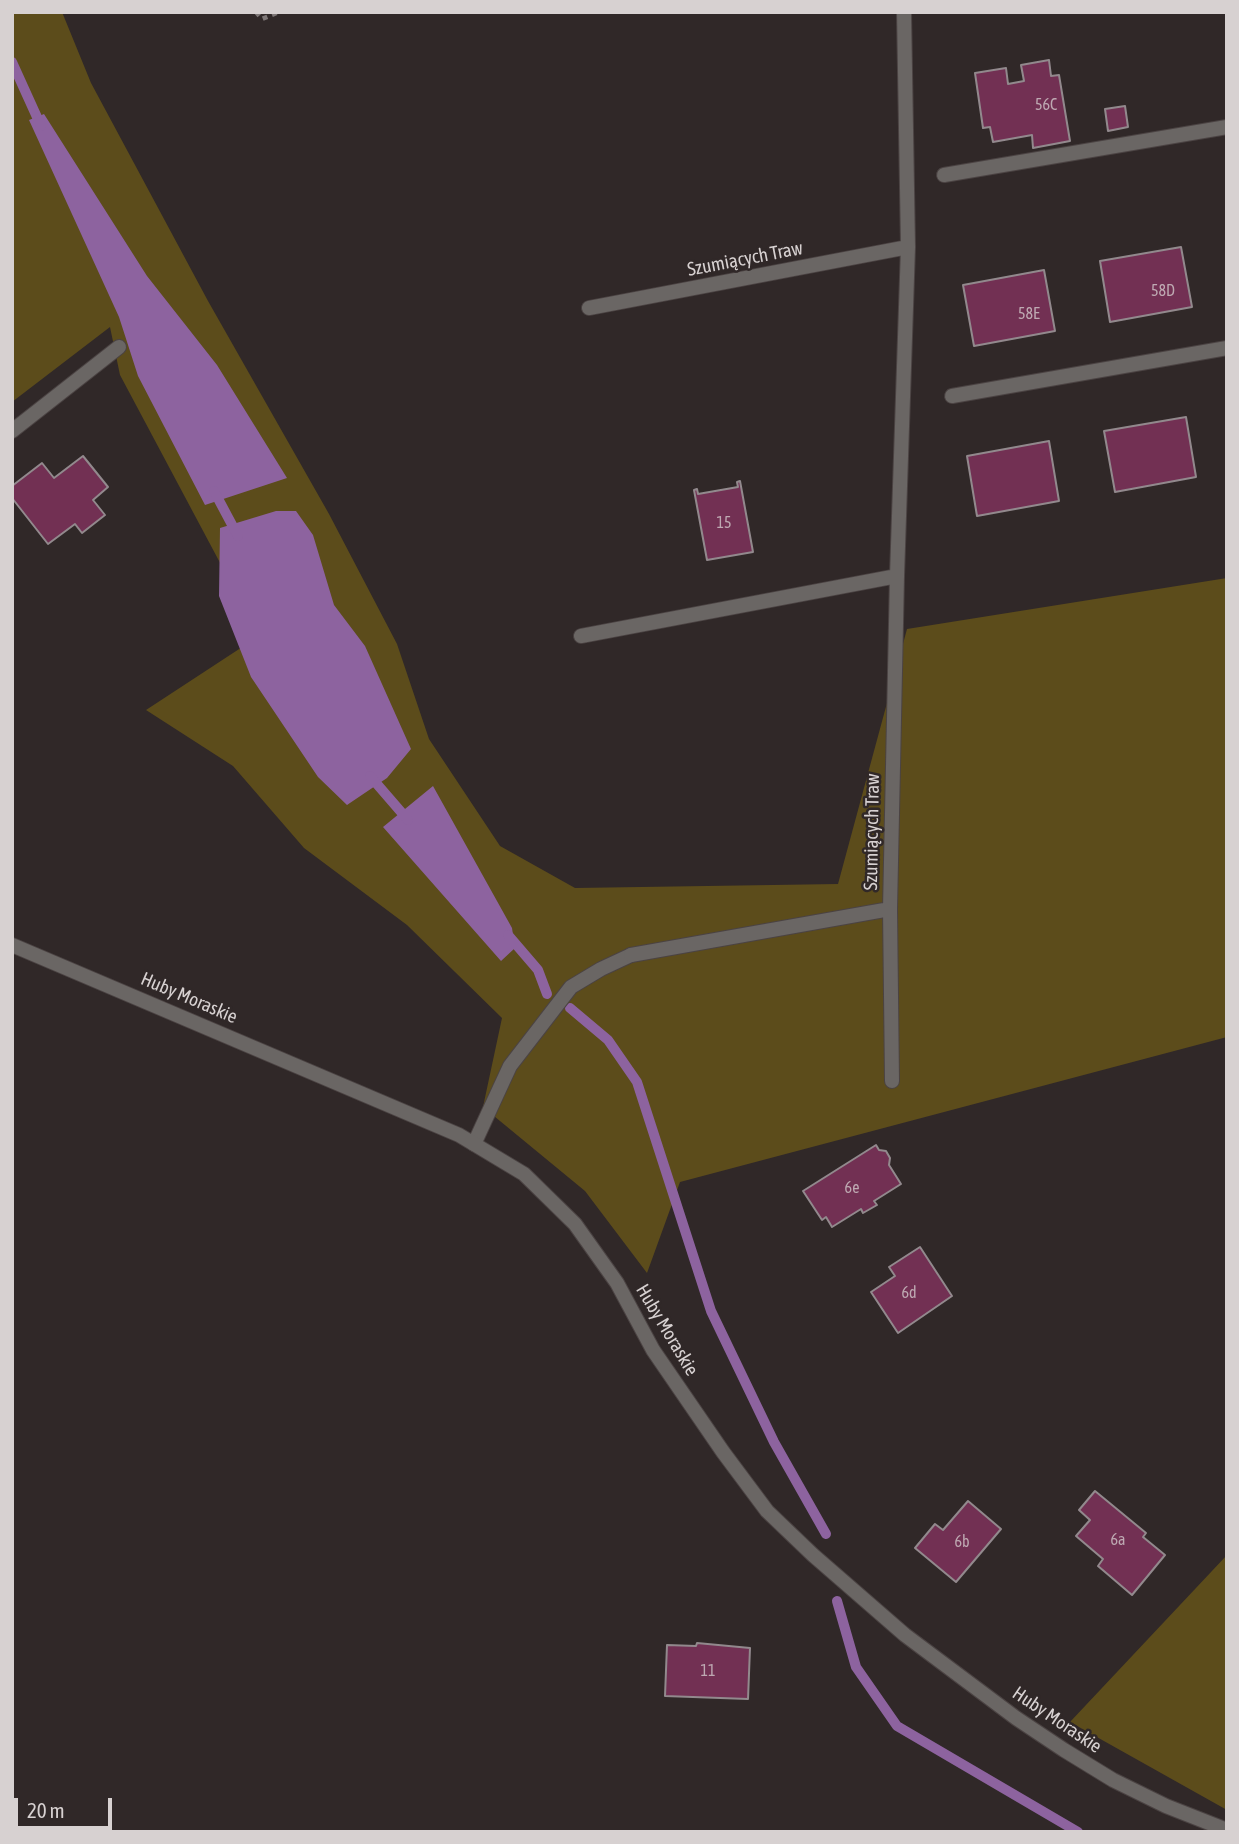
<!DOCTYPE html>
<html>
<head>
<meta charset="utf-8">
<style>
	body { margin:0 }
	#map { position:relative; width:1239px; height:1844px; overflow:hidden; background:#302828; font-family:"Asap Condensed",sans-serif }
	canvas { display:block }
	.frame { position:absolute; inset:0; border:14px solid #d7d1d1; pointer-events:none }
	.scale { position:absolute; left:14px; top:1798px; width:98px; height:32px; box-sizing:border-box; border:4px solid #d7d1d1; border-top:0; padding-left:9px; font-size:21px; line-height:24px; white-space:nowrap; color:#d7d1d1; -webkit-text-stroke:5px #302828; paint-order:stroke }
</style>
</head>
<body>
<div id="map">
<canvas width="1239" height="1844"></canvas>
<div class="frame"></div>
<div class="scale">20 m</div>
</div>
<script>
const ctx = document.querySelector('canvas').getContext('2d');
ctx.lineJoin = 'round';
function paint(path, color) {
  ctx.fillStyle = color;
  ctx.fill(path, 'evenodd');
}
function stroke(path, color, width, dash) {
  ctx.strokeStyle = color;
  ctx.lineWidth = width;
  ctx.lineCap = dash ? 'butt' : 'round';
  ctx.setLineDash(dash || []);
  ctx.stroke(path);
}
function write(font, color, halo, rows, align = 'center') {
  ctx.font = font + ' "Asap Condensed",sans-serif';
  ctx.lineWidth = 5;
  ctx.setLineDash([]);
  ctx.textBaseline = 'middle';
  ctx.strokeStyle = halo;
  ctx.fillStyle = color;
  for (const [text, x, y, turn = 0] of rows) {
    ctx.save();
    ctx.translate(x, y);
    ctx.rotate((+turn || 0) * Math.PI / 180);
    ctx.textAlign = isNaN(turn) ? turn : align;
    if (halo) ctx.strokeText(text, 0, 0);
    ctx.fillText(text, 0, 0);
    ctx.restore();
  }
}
const green = new Path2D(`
	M 12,12 L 62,12 L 91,83 L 208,301 L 329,514 L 397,644 L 429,739 L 500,846 L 575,888 L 838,884 L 907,629 L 1227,578 L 1227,1037 L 680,1182 L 647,1273 L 585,1191 L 483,1107 L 502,1018 L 407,925 L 304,848 L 233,766 L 146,710 L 259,636 L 120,375 L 110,327 L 12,402 Z
	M 1227,1555 L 1227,1810 L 1070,1722 Z`);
const water = new Path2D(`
	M 44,114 L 147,276 L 217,365 L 287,478 L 205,505 L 138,376 L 119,317 L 29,120 Z
	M 276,511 L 296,511 L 313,535 L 334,605 L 365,646 L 411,749 L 387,778 L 347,805 L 318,777 L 251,677 L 219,596 L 220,528 Z
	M 433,786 L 512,928 L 515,948 L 501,961 L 383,827 Z`);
const stream = new Path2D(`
	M 12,62 L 41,126
	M 214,491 L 238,536
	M 370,776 L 408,820
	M 508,935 L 538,970 L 547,994
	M 570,1008 L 608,1040 L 637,1082 L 711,1311 L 774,1442 L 826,1534
	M 837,1601 L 856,1667 L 897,1726 L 1078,1832`);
const building = new Path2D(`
	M 1049,60 L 1051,76 L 1059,75 L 1070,141 L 1033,148 L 1032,135 L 993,142 L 990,127 L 983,128 L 975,73 L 1006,68 L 1008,84 L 1024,81 L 1021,65 Z
	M 1125,106 L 1128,127 L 1108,131 L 1105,109 Z
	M 1181,247 L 1192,307 L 1110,322 L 1100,261 Z
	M 1044,270 L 1055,331 L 974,346 L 963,285 Z
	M 1186,417 L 1196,477 L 1115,492 L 1104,431 Z
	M 1049,441 L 1059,501 L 977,516 L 967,456 Z
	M 83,456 L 108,487 L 93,500 L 105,515 L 82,533 L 75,524 L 48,544 L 12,498 L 12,486 L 42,463 L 54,478 Z
	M 740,481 L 753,552 L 707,560 L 694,490 L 697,489 L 698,494 L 738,487 L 737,482 Z
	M 876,1145 L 879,1150 L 886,1151 L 890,1158 L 889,1165 L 901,1184 L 874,1201 L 877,1205 L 863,1213 L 861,1209 L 832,1227 L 826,1217 L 822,1220 L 803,1191 Z
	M 920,1247 L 952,1296 L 898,1333 L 871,1292 L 895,1276 L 889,1267 Z
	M 1095,1491 L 1146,1533 L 1143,1537 L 1165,1555 L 1132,1595 L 1098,1566 L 1103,1559 L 1076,1536 L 1090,1520 L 1079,1510 Z
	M 968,1501 L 1001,1529 L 956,1582 L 915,1548 L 935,1524 L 943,1530 Z
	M 697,1643 L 750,1648 L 748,1699 L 665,1696 L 667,1645 L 696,1646 Z`);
const path = new Path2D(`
	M 256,12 L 262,19 L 279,12`);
const lane = new Path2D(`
	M 474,1144 L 510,1066 L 571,987 L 601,969 L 631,955`);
const street = new Path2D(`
	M 944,175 L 1227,127
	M 589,308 L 908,247
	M 952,396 L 1227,348
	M 12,431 L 119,347
	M 581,636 L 897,576
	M 890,909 L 892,1081
	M 12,945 L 459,1135 L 524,1174 L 575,1224 L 617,1283 L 653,1350 L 723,1452 L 767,1511 L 813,1555 L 905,1635 L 1016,1718 L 1064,1750 L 1113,1780 L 1166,1806 L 1227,1830
	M 631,955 L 890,909 L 897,576 L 908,247 L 904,12`);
const numberNames = [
	["56C",1046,105],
	["58D",1163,291],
	["58E",1029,314],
	["15",724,523],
	["6e",852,1188],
	["6d",909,1293],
	["6a",1118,1540],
	["6b",962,1542],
	["11",708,1671]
];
const streetNames = [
	["Szumiących Traw",745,259,-11],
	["Szumiących Traw",872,832,-89],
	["Huby Moraskie",189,998,23],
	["Huby Moraskie",667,1330,59],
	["Huby Moraskie",1057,1720,34]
];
paint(green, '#5c4c1b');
paint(water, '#8d639f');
stroke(stream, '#8d639f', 10);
paint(building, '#723053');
stroke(building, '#92898d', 2);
stroke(lane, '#4b4343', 16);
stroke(street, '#4b4343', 16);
stroke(path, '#7e7777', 4.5, [5, 5]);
stroke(lane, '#6a6664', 14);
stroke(street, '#6a6664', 14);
write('16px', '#bea9b2', null, numberNames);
write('19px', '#d7d1d1', '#302828', streetNames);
</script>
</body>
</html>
